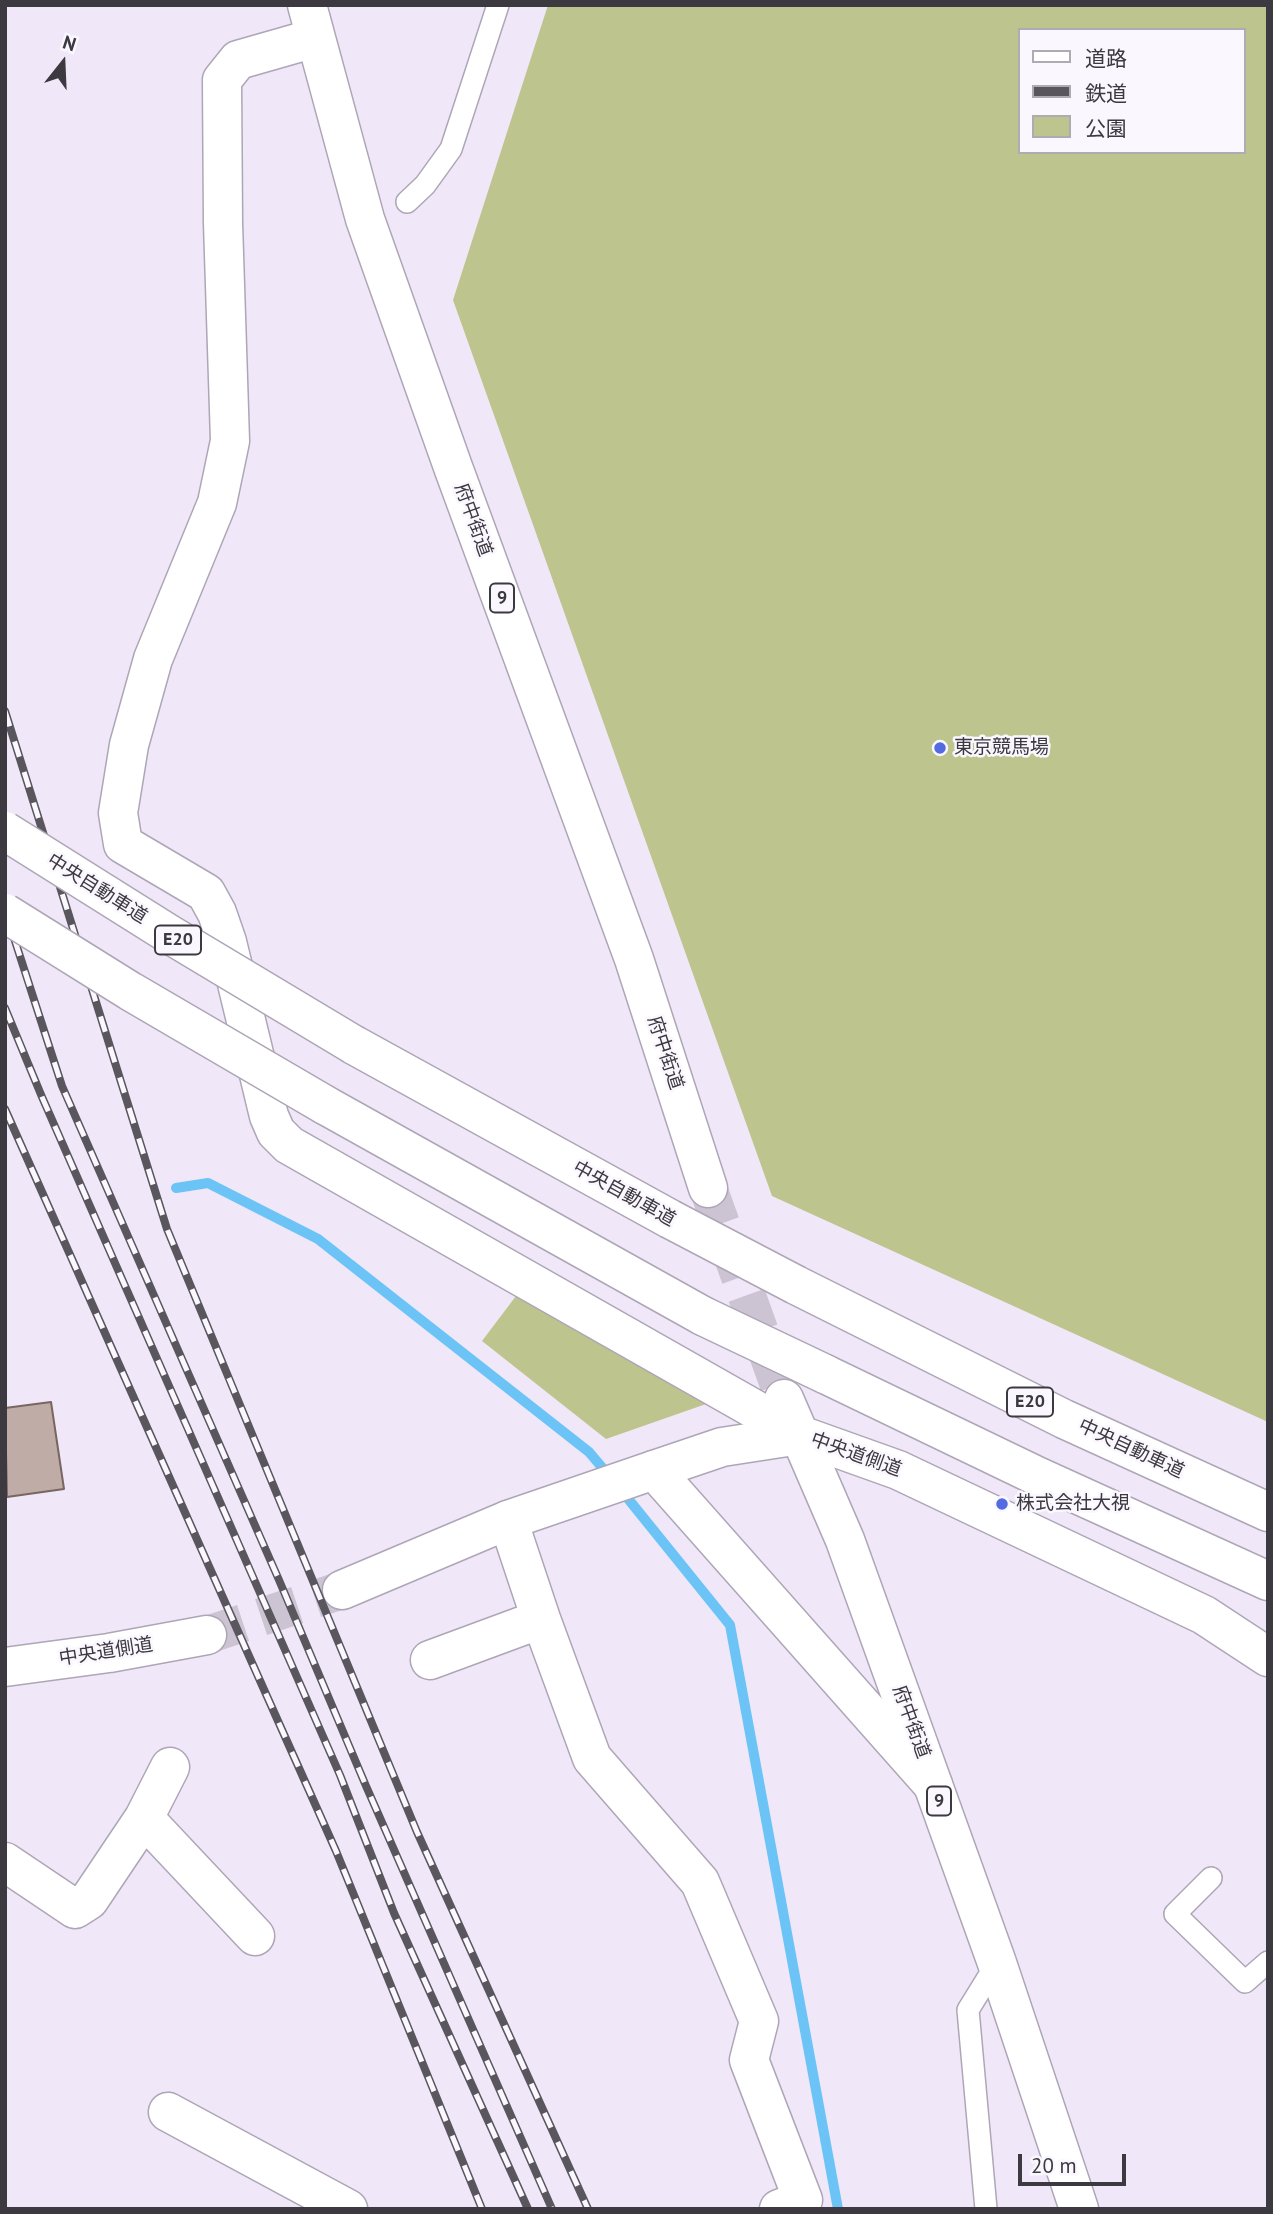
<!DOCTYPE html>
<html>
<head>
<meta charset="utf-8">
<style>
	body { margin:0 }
	#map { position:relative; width:1273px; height:2214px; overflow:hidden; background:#f0e7f8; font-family:"PT Sans","Noto Sans JP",sans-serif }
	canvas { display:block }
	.frame { position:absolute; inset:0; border:7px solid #3c3940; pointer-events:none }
	.legend { position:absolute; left:1018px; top:28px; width:228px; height:126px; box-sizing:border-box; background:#faf7fe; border:2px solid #aeabb2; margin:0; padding:9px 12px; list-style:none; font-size:21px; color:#3c3940 }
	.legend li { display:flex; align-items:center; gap:14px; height:35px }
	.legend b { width:35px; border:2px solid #aeabb2 }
	.north { position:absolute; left:28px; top:28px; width:70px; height:70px; -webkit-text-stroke:5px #faf7fe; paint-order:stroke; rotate:18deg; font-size:19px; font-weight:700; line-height:28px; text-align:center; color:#3c3940 }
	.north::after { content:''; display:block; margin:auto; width:24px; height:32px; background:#3c3940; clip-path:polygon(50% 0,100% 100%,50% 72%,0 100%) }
	.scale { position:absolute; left:1018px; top:2154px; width:108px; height:32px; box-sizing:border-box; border:4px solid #3c3940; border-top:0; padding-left:9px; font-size:21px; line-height:24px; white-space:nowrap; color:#3c3940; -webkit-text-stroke:5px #faf7fe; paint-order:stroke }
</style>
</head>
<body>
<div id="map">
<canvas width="1273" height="2214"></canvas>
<div class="frame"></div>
<ul class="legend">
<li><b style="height:9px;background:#fff"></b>道路</li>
<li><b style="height:9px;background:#5a565e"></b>鉄道</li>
<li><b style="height:19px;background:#bdc48d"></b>公園</li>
</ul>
<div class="north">N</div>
<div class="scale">20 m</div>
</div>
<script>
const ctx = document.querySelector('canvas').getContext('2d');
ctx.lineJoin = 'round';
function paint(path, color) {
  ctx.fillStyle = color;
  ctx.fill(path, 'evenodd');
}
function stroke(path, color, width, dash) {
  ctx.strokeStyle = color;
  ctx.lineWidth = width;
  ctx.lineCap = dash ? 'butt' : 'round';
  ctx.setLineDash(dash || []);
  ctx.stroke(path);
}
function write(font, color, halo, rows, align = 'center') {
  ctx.font = font + ' "PT Sans","Noto Sans JP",sans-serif';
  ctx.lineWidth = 5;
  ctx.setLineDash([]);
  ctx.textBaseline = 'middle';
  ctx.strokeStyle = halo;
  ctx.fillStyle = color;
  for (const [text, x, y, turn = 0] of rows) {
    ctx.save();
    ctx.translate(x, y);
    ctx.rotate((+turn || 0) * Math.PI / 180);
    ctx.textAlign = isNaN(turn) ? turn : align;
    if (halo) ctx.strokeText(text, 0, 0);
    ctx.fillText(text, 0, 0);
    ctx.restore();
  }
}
const green = new Path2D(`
	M 548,5 L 1268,5 L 1268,1422 L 772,1196 L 453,300 ZM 1019,30 L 1243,30 L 1243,152 L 1019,152 Z
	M 516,1296 L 706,1404 L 606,1439 L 482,1341 Z`);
const stream = new Path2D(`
	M 176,1188 L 208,1183 L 318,1239 L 589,1452 L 611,1478
	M 621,1490 L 730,1625 L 838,2209`);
const building = new Path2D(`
	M 51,1402 L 64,1489 L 7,1497 L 5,1408 Z`);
const tertiaryTunnel = new Path2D(`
	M 207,1635 L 342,1590`);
const primaryTunnel = new Path2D(`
	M 708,1188 L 784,1399`);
const service = new Path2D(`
	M 407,202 L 425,185 L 451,149 L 498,5
	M 1211,1878 L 1175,1914 L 1245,1982 L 1268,1962
	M 986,2209 L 968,2010 L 997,1963`);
const minor = new Path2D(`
	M 315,38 L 238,60 L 222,80 L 223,223 L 230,441 L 217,503 L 153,659 L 129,745 L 118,813 L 123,844 L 206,893 L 217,913 L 227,942 L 269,1116 L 276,1132 L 289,1145 L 800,1435
	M 654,1470 L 933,1785
	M 508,1520 L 541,1619 L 592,1758 L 700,1882 L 759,2021 L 749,2060 L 803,2200 L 779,2209
	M 430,1660 L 541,1619
	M 144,1818 L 255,1936
	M 5,1862 L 75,1909 L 89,1900 L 144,1818 L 170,1767
	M 168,2112 L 348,2209`);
const tertiary = new Path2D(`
	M 342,1590 L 508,1520 L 654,1470 L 722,1447 L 800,1435 L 898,1470 L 1204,1615 L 1268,1657
	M 5,1667 L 109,1653 L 207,1635`);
const primary = new Path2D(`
	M 307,5 L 365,219 L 453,467 L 634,959 L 708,1188
	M 784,1399 L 845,1540 L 997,1963 L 1079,2209`);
const motorway = new Path2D(`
	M 354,1045 L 670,1219
	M 325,1105 L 703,1316
	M 796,1285 L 1064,1419 L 1268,1512
	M 825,1374 L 1037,1476 L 1268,1581`);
const rail = new Path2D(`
	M 5,711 L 167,1229 L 417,1832 L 588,2209
	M 5,910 L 62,1086 L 279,1580 L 366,1786 L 552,2209
	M 5,1008 L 42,1097 L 340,1775 L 394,1913 L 528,2209
	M 5,1109 L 336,1851 L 482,2209`);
const motorwayBridge = new Path2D(`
	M 5,831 L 169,934 L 354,1045
	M 5,913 L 130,991 L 325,1105
	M 670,1219 L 796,1285
	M 703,1316 L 825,1374`);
const markers = [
	[940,748,7,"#546ae0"],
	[1002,1504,7,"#546ae0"]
];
const shields = [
	[502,598,24],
	[178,940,46],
	[1030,1402,46],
	[939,1801,24]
];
const shieldNames = [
	["9",502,598],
	["E20",178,940],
	["E20",1030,1402],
	["9",939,1801]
];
const streetNames = [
	["府中街道",473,520,70],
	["中央自動車道",97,889,32],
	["府中街道",665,1053,72],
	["中央自動車道",624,1194,29],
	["中央自動車道",1131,1449,25],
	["中央道側道",856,1455,20],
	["中央道側道",106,1652,-9],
	["府中街道",911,1722,70]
];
const poiNames = [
	["東京競馬場",954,748],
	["株式会社大視",1016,1504]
];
paint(green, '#bdc48d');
stroke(stream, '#6bc4f5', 10);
paint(building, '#c0aca6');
stroke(building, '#786661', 2);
stroke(tertiaryTunnel, '#ccc4d3', 38, [38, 19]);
stroke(primaryTunnel, '#ccc4d3', 38, [38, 19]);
stroke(service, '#aea6b6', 24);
stroke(minor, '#aea6b6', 41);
stroke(tertiary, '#aea6b6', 41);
stroke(primary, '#aea6b6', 41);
stroke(motorway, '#aea6b6', 41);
stroke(service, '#fff', 21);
stroke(minor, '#fff', 38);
stroke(tertiary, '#fff', 38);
stroke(primary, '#fff', 38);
stroke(motorway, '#fff', 38);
stroke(rail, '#5a565e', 8);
stroke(rail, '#faf7fe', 5, [16]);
stroke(motorwayBridge, '#aea6b6', 41, []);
stroke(motorwayBridge, '#fff', 38);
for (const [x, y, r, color] of markers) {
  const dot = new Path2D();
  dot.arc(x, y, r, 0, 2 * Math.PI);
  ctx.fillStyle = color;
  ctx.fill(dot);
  stroke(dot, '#faf7fe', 2.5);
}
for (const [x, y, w] of shields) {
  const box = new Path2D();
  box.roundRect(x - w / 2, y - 14.5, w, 29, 5);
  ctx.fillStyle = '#faf7fe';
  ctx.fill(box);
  stroke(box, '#3c3940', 2);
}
write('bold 18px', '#3c3940', null, shieldNames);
write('19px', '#3c3940', '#faf7fe', streetNames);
write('19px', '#3c3940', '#faf7fe', poiNames, 'left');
</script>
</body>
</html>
